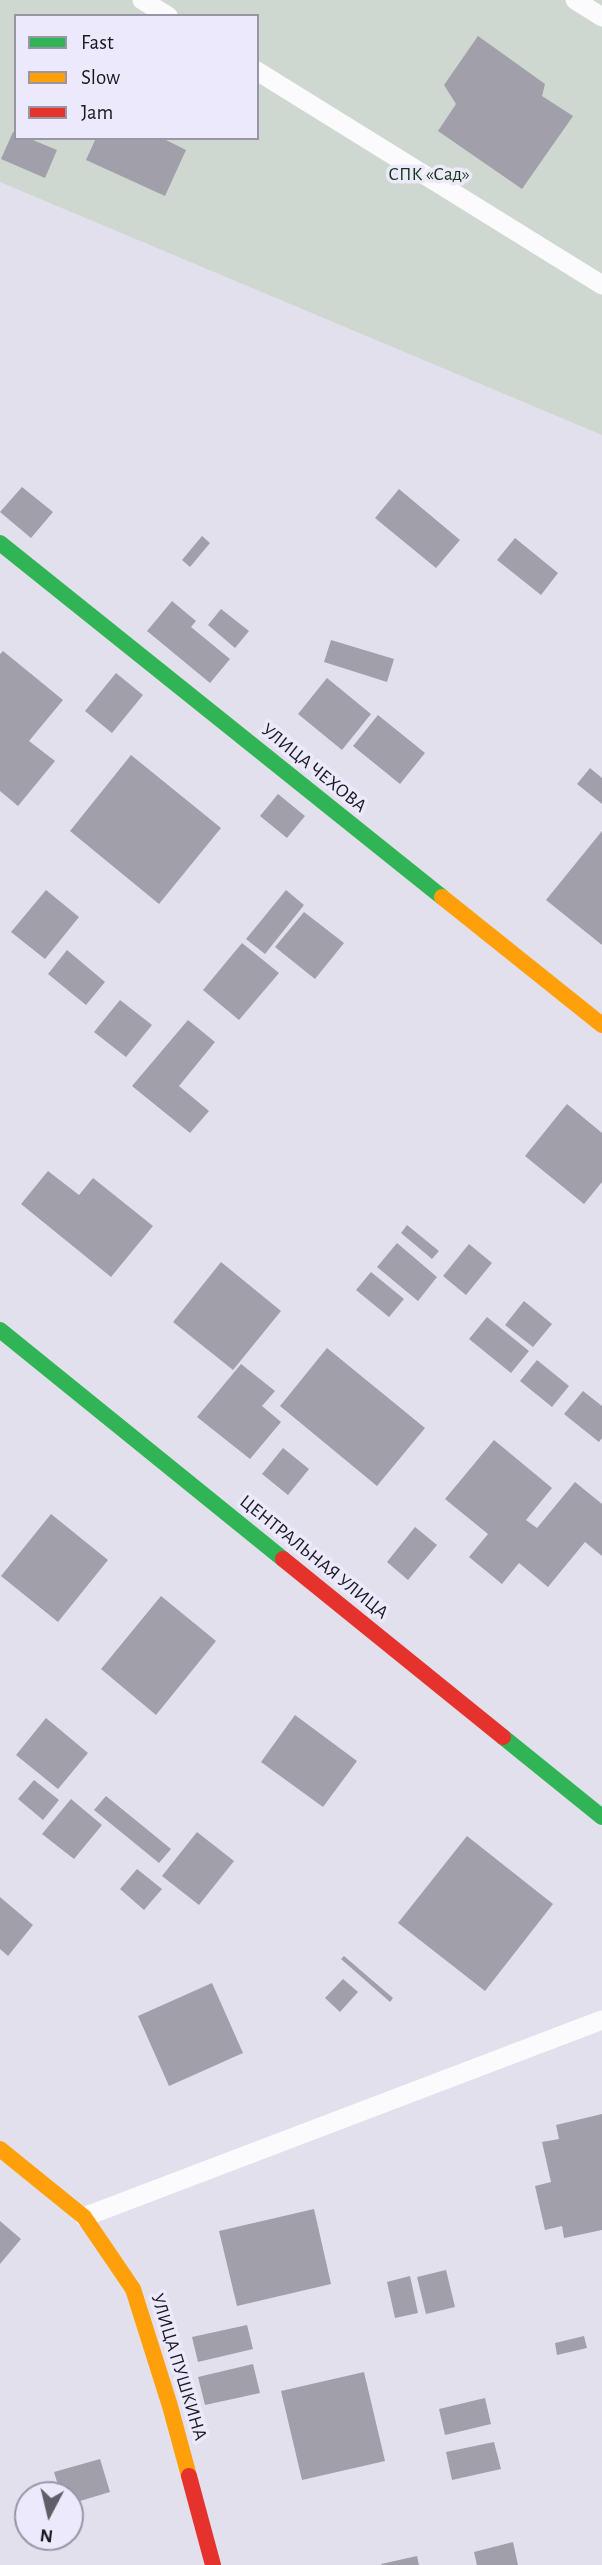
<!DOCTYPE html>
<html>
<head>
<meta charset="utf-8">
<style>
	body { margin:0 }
	#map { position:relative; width:602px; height:2565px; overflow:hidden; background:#e2e0ec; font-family:"Alegreya Sans",sans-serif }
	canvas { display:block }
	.legend { position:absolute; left:14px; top:14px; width:245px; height:126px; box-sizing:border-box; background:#ece9fd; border:2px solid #9896a4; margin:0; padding:9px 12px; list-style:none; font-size:21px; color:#1a191f }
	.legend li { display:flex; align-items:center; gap:14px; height:35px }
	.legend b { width:35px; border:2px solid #9896a4 }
	.north { position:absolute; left:14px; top:2481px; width:70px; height:70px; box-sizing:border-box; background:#ece9fd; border:2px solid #9896a4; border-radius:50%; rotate:187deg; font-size:19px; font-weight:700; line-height:28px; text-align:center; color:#1a191f }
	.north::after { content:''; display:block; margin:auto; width:24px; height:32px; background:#605f67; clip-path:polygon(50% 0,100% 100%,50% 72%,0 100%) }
</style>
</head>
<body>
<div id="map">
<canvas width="602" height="2565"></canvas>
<ul class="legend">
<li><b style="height:9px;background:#30b455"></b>Fast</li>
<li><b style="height:9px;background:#ff9f0a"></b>Slow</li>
<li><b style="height:9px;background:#e5322d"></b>Jam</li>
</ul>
<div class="north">N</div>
</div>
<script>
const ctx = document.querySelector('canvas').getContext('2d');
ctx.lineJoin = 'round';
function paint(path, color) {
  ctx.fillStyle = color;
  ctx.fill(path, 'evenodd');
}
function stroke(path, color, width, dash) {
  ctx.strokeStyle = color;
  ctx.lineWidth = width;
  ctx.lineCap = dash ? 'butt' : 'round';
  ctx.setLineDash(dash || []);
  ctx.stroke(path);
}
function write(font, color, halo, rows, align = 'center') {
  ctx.font = font + ' "Alegreya Sans",sans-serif';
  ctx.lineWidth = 7;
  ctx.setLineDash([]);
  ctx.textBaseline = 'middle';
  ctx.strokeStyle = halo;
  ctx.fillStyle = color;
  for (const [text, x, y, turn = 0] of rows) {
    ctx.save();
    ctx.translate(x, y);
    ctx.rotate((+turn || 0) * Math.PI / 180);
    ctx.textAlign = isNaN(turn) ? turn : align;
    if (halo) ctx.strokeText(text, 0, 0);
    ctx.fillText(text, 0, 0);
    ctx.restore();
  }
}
const green = new Path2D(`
	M 0,0 L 602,0 L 602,435 L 0,182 ZM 16,16 L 257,16 L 257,138 L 16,138 Z`);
const building = new Path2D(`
	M 478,36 L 545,84 L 542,96 L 573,116 L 522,189 L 438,131 L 456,104 L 444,85 Z
	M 13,132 L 16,133 L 16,138 L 28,138 L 57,150 L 45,178 L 1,159 Z
	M 96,138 L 162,138 L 186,150 L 165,196 L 86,160 Z
	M 22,487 L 53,512 L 31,538 L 0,512 Z
	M 399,489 L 460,540 L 436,568 L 375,518 Z
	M 202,536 L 210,543 L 190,567 L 182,560 Z
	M 515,538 L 558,573 L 541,595 L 497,560 Z
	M 172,601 L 196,621 L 191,627 L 230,659 L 210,683 L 147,631 Z
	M 221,609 L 249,631 L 235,648 L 208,625 Z
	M 331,640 L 394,659 L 387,682 L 324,662 Z
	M 3,651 L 63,700 L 29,741 L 55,761 L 18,806 L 0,791 L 0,654 Z
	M 116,673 L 143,695 L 112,733 L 85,711 Z
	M 327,678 L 371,714 L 342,750 L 298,714 Z
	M 378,715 L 425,753 L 400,784 L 353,746 Z
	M 131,755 L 221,828 L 159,904 L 70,831 Z
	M 590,768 L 602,778 L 602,804 L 577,784 Z
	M 278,794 L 305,816 L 287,838 L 260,816 Z
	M 602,831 L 602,945 L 546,900 Z
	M 46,890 L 79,917 L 45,959 L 11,932 Z
	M 286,890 L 304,905 L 265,954 L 246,939 Z
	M 304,912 L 344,943 L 315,979 L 275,947 Z
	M 242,943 L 279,973 L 239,1020 L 203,990 Z
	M 67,950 L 105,982 L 86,1005 L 48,974 Z
	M 120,1000 L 152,1025 L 126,1057 L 94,1032 Z
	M 188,1020 L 215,1042 L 179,1086 L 209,1111 L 190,1133 L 132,1086 Z
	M 567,1104 L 602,1133 L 602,1182 L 584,1204 L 525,1156 Z
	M 48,1171 L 79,1195 L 93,1178 L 153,1226 L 111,1277 L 21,1204 Z
	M 407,1225 L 439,1251 L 432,1259 L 401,1233 Z
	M 397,1243 L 437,1277 L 418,1301 L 377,1267 Z
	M 469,1244 L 492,1263 L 466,1295 L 443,1276 Z
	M 221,1262 L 281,1311 L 233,1370 L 173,1322 Z
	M 371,1272 L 404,1299 L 389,1317 L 356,1290 Z
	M 524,1301 L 552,1324 L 533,1347 L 505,1325 Z
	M 487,1317 L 529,1351 L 511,1373 L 469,1339 Z
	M 327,1348 L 425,1428 L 377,1486 L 280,1406 Z
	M 537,1360 L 569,1386 L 552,1407 L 520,1381 Z
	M 241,1364 L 275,1391 L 262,1406 L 281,1422 L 250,1459 L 197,1417 Z
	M 583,1391 L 602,1406 L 602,1438 L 599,1442 L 564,1414 Z
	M 494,1440 L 552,1488 L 526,1520 L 537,1528 L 575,1482 L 602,1504 L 602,1556 L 585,1542 L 548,1587 L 519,1563 L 502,1584 L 469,1557 L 488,1534 L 445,1499 Z
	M 283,1448 L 309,1469 L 288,1495 L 262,1474 Z
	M 51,1514 L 108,1560 L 58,1622 L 1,1576 Z
	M 415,1527 L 437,1545 L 408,1580 L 387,1562 Z
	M 161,1596 L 216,1641 L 156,1715 L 101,1669 Z
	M 295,1715 L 357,1761 L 323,1807 L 261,1762 Z
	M 46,1718 L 88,1753 L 58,1789 L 16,1755 Z
	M 34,1780 L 59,1800 L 43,1820 L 18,1799 Z
	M 106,1796 L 171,1849 L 159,1863 L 94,1810 Z
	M 71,1799 L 102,1825 L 74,1859 L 42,1834 Z
	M 197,1832 L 234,1861 L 199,1905 L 162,1876 Z
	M 467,1836 L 553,1904 L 485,1991 L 398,1923 Z
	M 137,1869 L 162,1889 L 144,1910 L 120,1889 Z
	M 0,1897 L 33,1925 L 8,1956 L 0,1949 Z
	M 344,1956 L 393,1998 L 390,2002 L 341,1959 Z
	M 343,1979 L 358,1992 L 340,2012 L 325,1998 Z
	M 212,1983 L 243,2053 L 169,2086 L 138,2016 Z
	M 602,2114 L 602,2230 L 564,2238 L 562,2226 L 545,2230 L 535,2186 L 551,2182 L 542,2142 L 559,2139 L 556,2125 Z
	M 314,2209 L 331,2284 L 237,2306 L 219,2231 Z
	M 0,2221 L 21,2239 L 0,2264 Z
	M 446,2270 L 455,2307 L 426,2314 L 417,2277 Z
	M 410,2276 L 418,2313 L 395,2318 L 387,2282 Z
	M 247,2325 L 253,2349 L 198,2362 L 192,2337 Z
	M 584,2336 L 587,2348 L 557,2355 L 555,2343 Z
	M 253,2364 L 260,2393 L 205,2405 L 198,2377 Z
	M 364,2372 L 385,2461 L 302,2480 L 281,2391 Z
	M 485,2398 L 491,2424 L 445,2435 L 439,2409 Z
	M 494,2442 L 501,2469 L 452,2480 L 446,2452 Z
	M 100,2459 L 110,2492 L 70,2504 L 70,2495 L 61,2495 L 54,2472 Z
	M 513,2542 L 518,2565 L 477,2565 L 474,2552 Z
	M 417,2556 L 419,2565 L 382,2565 L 381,2564 Z`);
const lane = new Path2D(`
	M 142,0 L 168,16
	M 575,0 L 602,17
	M 257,71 L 602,285
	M 84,2217 L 602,2020`);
const fast = new Path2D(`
	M 0,543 L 442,897
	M 0,1330 L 283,1559
	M 503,1737 L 602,1817`);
const slow = new Path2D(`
	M 442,897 L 602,1025
	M 0,2149 L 84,2217 L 133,2289 L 170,2406 L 189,2476`);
const jam = new Path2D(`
	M 283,1559 L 503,1737
	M 189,2476 L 213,2565`);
const parkNames = [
	["СПК «Сад»",429,174]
];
const streetNames = [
	["УЛИЦА ЧЕХОВА",314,768,39],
	["ЦЕНТРАЛЬНАЯ УЛИЦА",314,1557,39],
	["УЛИЦА ПУШКИНА",179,2367,73]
];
paint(green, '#ced8d0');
paint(building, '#a19faa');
stroke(lane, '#fbfafc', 19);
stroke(fast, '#30b455', 16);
stroke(slow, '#ff9f0a', 16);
stroke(jam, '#e5322d', 16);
write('19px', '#13350f', '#ece9fd', parkNames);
write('19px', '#1a191f', '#ece9fd', streetNames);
</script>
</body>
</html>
